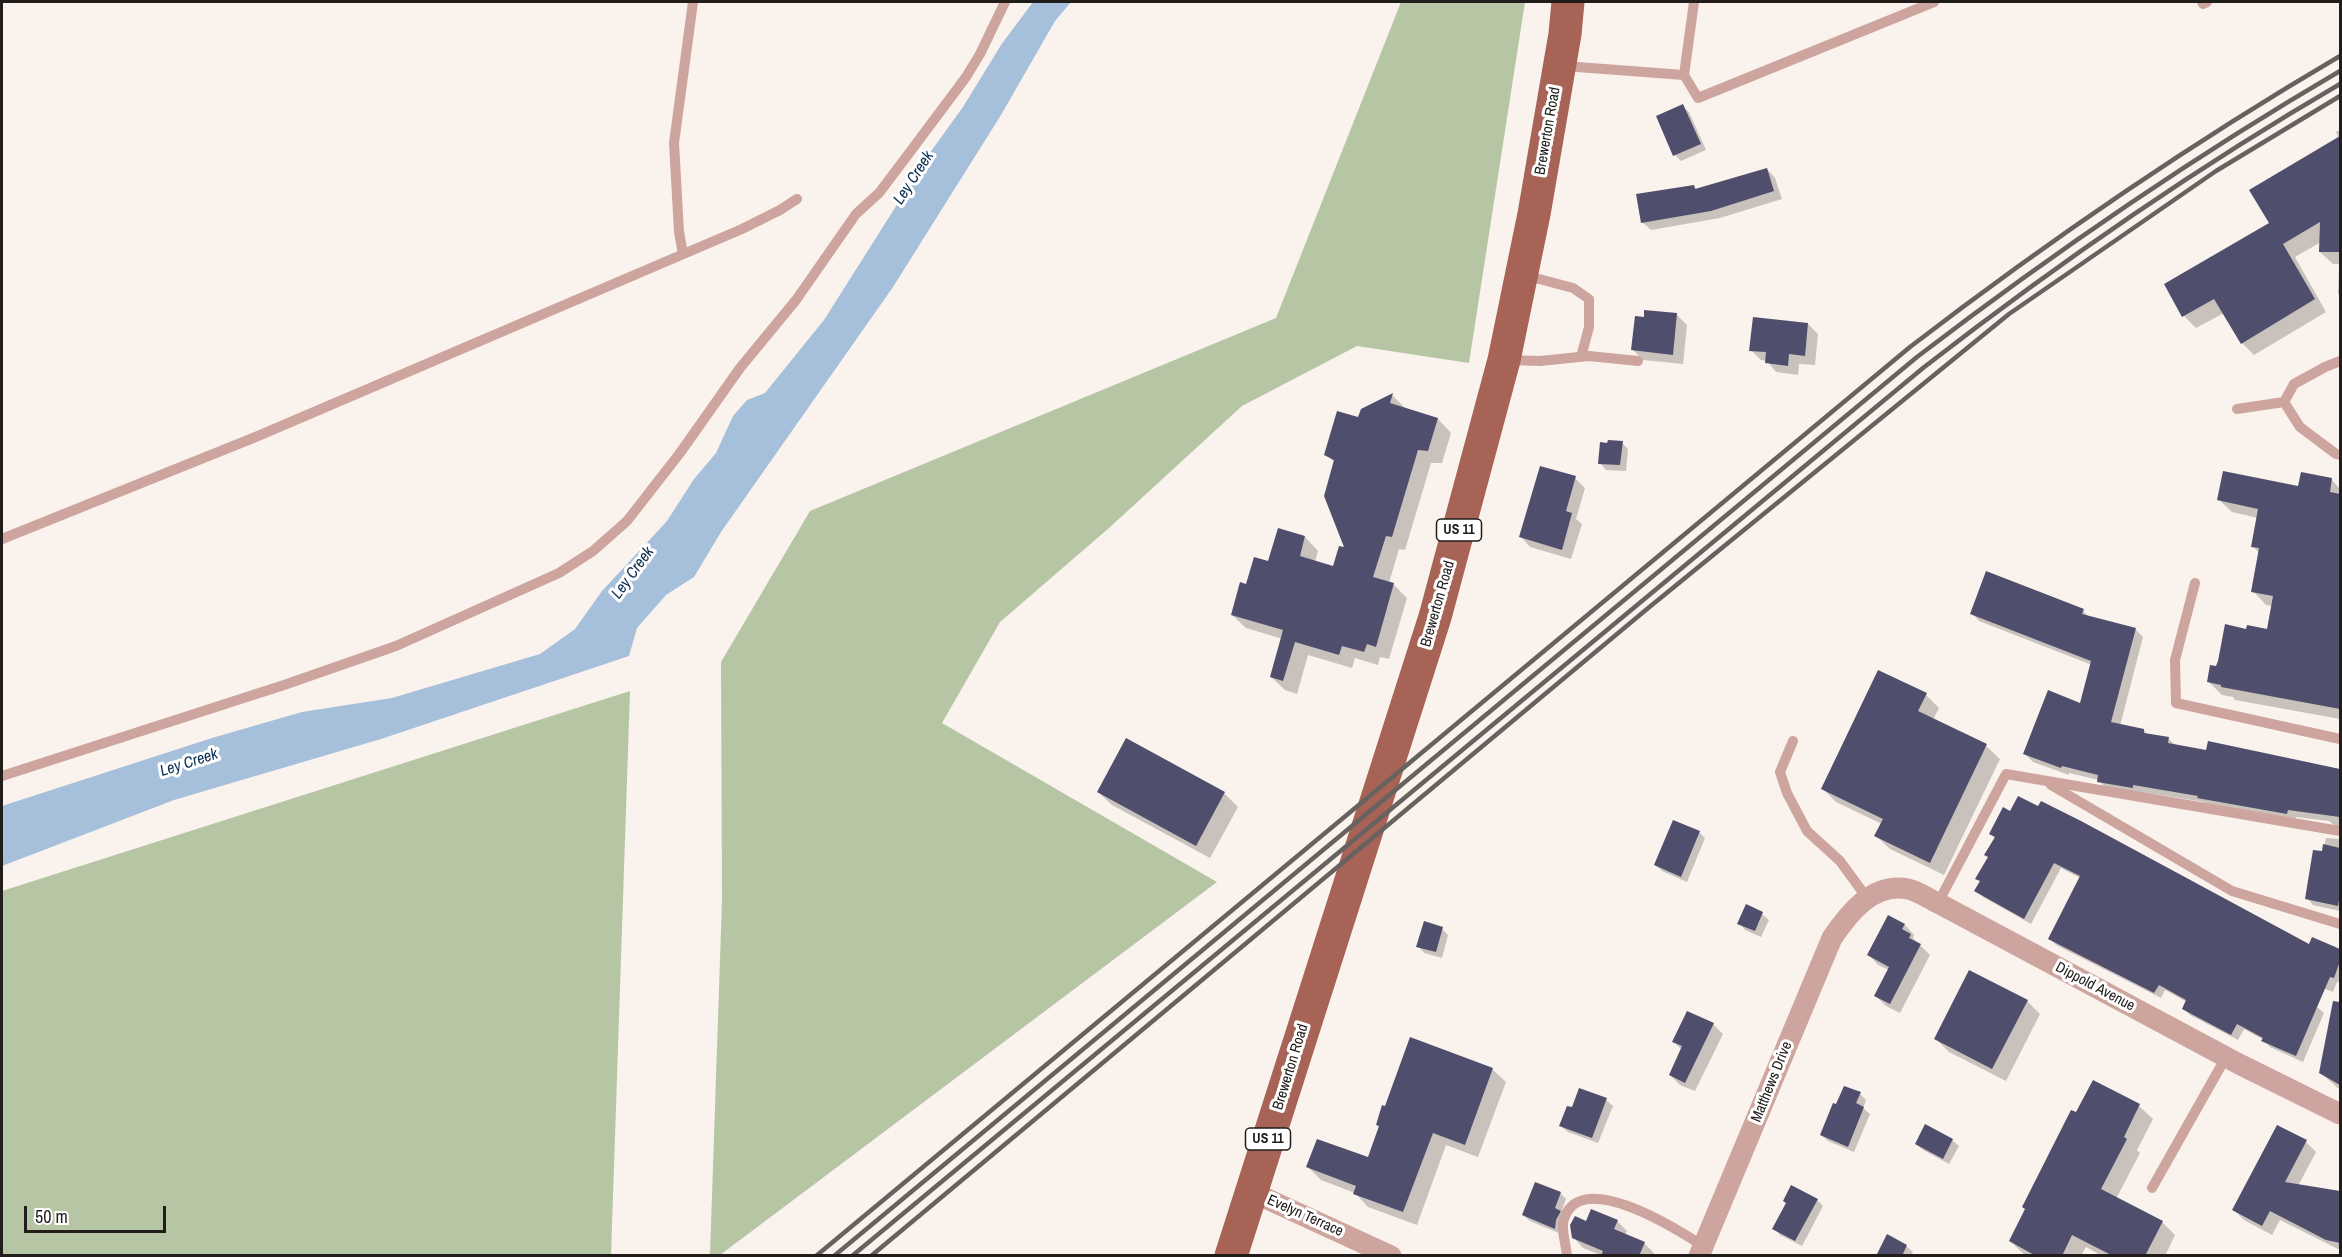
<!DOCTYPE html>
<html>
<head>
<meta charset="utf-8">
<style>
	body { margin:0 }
	#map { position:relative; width:2342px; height:1257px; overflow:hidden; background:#faf2ec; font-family:"Archivo Narrow",sans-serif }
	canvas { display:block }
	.frame { position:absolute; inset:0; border:3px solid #201d1b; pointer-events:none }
	.scale { position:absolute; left:24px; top:1206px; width:142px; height:27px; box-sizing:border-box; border:3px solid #201d1b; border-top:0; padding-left:8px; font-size:18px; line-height:21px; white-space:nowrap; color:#201d1b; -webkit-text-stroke:4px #fff; paint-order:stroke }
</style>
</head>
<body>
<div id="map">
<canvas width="2342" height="1257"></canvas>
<div class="frame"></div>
<div class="scale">50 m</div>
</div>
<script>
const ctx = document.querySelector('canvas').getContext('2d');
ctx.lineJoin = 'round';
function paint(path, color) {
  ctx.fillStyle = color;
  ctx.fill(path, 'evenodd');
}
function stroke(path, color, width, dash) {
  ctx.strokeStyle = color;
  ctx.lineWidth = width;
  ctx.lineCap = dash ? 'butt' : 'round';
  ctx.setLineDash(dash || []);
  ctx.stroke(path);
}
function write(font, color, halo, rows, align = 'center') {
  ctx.font = font + ' "Archivo Narrow",sans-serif';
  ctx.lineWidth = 6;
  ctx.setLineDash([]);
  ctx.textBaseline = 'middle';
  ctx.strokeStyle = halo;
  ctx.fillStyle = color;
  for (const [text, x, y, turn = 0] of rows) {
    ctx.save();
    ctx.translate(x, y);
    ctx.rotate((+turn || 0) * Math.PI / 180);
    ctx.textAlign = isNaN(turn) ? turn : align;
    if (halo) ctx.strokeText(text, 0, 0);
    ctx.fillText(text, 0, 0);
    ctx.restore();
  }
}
const forest = new Path2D(`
	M 1401,2 L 1525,2 L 1469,363 L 1357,346 L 1242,406 L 1109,528 L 1000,622 L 942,723 L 1217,882 L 720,1255 L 710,1255 L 722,900 L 721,662 L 810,511 L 1276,318 Z
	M 630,691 L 611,1255 L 2,1255 L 2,891 Z`);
const water = new Path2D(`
	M 1033,2 L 1071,2 L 1055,21 L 1001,115 L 893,287 L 721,532 L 694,577 L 666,595 L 637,628 L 629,656 L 381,739 L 174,800 L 2,866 L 2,806 L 212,738 L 302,712 L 392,698 L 540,654 L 575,629 L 602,591 L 667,521 L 694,479 L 716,453 L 733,416 L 747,400 L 765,393 L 824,320 L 929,154 L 963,107 L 1001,45 Z`);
const shadow = new Path2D(`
	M 1682,106 L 1689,112 L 1706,150 L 1681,161 L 1675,155 Z
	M 2340,130 L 2340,296 L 2338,294 L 2339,264 L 2333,264 L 2320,252 L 2321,242 L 2295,257 L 2326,312 L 2254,355 L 2242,343 L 2224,313 L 2196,328 L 2184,316 L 2271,224 L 2339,138 L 2336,132 Z
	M 1767,169 L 1775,178 L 1782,199 L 1720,218 L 1651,230 L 1642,222 L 1694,186 L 1697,190 Z
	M 1677,315 L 1687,325 L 1683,364 L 1643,360 L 1633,350 L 1645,319 Z
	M 1808,324 L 1818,334 L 1815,365 L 1799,364 L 1798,375 L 1776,372 L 1767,361 L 1761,360 L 1751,350 Z
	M 1392,395 L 1405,408 L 1438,419 L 1451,433 L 1442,463 L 1431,463 L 1405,550 L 1399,549 L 1389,583 L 1393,584 L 1407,598 L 1389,659 L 1380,657 L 1378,665 L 1355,658 L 1352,668 L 1308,655 L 1297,694 L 1285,690 L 1271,677 L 1283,639 L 1246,628 L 1232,615 L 1248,585 L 1269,563 L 1305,537 L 1318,551 L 1315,562 L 1334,567 L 1346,550 L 1335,463 L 1326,454 L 1359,419 Z
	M 1622,443 L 1628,449 L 1626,471 L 1606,470 L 1600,463 Z
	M 1575,478 L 1585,488 L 1576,519 L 1582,524 L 1571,559 L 1530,547 L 1521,537 Z
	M 2332,480 L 2340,489 L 2340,719 L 2235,700 L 2233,697 L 2222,695 L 2209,682 L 2217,668 L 2248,630 L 2268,630 L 2273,606 L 2266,605 L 2253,591 L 2259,553 L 2253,546 L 2258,518 L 2232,512 L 2218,499 L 2299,488 Z
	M 2083,611 L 2090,618 L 2135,629 L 2143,637 L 2120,726 L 2144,730 L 2148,735 L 2169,739 L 2176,746 L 2207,751 L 2209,743 L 2295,760 L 2299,763 L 2340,771 L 2340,830 L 2329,821 L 2296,817 L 2295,821 L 2207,805 L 2204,802 L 2141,792 L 2140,795 L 2106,789 L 2099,780 L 2069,773 L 2069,775 L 2033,762 L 2025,754 L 2081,705 L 2092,665 L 1979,621 L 1972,613 Z
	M 1926,695 L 1939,708 L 1933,720 L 1986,746 L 2000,759 L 1944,875 L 1890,849 L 1876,836 L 1882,824 L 1836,802 L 1823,789 Z
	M 1098,792 L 1224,793 L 1238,807 L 1210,858 L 1112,805 Z
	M 1699,832 L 1705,838 L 1687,882 L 1662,871 L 1656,865 Z
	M 1991,834 L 2309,947 L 2312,939 L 2340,951 L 2340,983 L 2337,982 L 2333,992 L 2306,981 L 2317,1007 L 2324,1013 L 2303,1062 L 2270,1047 L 2264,1040 L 2244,1029 L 2238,1040 L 2190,1015 L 2183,1008 L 2187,1002 L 2165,990 L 2161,998 L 2056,945 L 2050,938 L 2080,878 L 2061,868 L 2031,924 L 1983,897 L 1976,891 L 1981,882 L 1977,878 L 1989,858 L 1996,839 Z
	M 2326,838 L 2340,839 L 2340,911 L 2313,905 L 2307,898 L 2323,853 Z
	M 1746,906 L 1762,914 L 1769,920 L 1761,937 L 1745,930 L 1739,923 Z
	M 1889,917 L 1905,925 L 1914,935 L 1913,938 L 1930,955 L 1900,1013 L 1886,1006 L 1876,996 L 1889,970 L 1878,965 L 1869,955 Z
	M 1442,929 L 1448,935 L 1442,958 L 1424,953 L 1418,946 Z
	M 2027,1001 L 2040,1014 L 2006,1081 L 1949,1052 L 1936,1039 Z
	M 1688,1012 L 1713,1024 L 1723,1034 L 1695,1091 L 1680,1085 L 1670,1075 L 1682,1050 L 1674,1042 Z
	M 2332,1015 L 2340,1019 L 2340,1090 L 2321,1073 Z
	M 1492,1069 L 1506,1082 L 1478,1157 L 1446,1145 L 1417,1225 L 1368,1207 L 1355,1193 L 1321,1180 L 1308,1167 L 1368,1159 Z
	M 2093,1082 L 2139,1106 L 2153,1119 L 2137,1150 L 2140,1153 L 2116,1199 L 2162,1222 L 2175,1235 L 2165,1256 L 2102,1256 L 2086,1247 L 2081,1256 L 2026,1256 L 2010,1241 Z
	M 1860,1094 L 1866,1100 L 1863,1108 L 1870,1114 L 1854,1152 L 1828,1141 L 1821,1135 Z
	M 1606,1100 L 1613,1106 L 1598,1143 L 1568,1132 L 1561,1126 Z
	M 2278,1127 L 2306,1142 L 2316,1152 L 2298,1186 L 2340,1192 L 2340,1250 L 2280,1220 L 2272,1235 L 2244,1220 L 2234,1210 Z
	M 1952,1140 L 1959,1146 L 1949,1164 L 1923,1150 L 1916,1144 Z
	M 1560,1193 L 1566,1199 L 1561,1213 L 1566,1218 L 1561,1234 L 1530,1221 L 1523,1215 Z
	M 1817,1200 L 1823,1206 L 1802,1246 L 1780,1235 L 1774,1228 L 1787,1203 Z
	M 1617,1221 L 1627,1231 L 1625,1235 L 1644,1243 L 1654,1253 L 1653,1256 L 1603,1256 L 1583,1248 L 1573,1237 L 1587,1223 Z
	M 1906,1246 L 1913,1252 L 1911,1256 L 1878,1256 Z`);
const building = new Path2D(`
	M 1683,104 L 1701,144 L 1673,156 L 1656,116 Z
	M 2340,136 L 2340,252 L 2319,252 L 2320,222 L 2283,244 L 2315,299 L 2241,344 L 2214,299 L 2182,317 L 2164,284 L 2269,223 L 2249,190 Z
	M 1767,168 L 1774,191 L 1711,211 L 1641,223 L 1636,194 L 1694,185 L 1695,189 Z
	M 1644,310 L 1677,313 L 1673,355 L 1631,350 L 1635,316 L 1644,317 Z
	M 1753,317 L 1808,323 L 1805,356 L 1789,354 L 1788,366 L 1765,363 L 1766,352 L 1749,351 Z
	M 1393,393 L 1390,403 L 1438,418 L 1428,451 L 1418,450 L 1392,537 L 1386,536 L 1373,577 L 1394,583 L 1376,647 L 1367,644 L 1364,652 L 1342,646 L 1339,655 L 1295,642 L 1283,681 L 1270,677 L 1283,630 L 1231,615 L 1240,582 L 1246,584 L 1254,557 L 1268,561 L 1278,528 L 1305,536 L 1300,556 L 1333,566 L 1339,546 L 1344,547 L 1324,496 L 1334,460 L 1324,455 L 1337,411 L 1358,417 L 1361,409 Z
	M 1608,440 L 1623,441 L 1620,465 L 1598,464 L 1600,442 L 1607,443 Z
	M 1540,466 L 1576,476 L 1566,511 L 1572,513 L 1562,550 L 1519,537 Z
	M 2223,471 L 2298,486 L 2301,472 L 2332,478 L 2330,492 L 2340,494 L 2340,709 L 2221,687 L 2221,685 L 2207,682 L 2210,665 L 2216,666 L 2218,661 L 2225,624 L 2246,629 L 2247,625 L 2267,629 L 2273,596 L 2251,592 L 2259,548 L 2251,547 L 2258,509 L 2217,500 Z
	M 1986,571 L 2084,609 L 2082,614 L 2136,628 L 2111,722 L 2144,729 L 2144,733 L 2169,737 L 2168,743 L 2206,750 L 2208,741 L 2340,769 L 2340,817 L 2288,810 L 2287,814 L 2197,798 L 2198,796 L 2133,785 L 2133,788 L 2097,782 L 2098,775 L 2062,766 L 2061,768 L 2023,754 L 2048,690 L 2080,703 L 2091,661 L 1970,614 Z
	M 1878,670 L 1927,693 L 1918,711 L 1987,744 L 1930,863 L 1874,836 L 1883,819 L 1821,789 Z
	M 1126,738 L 1225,792 L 1196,846 L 1097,792 Z
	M 2018,796 L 2038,806 L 2041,801 L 2081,821 L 2309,944 L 2312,937 L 2340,949 L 2340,961 L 2334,978 L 2330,977 L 2296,1056 L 2261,1041 L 2263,1038 L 2237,1024 L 2231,1035 L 2182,1009 L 2186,1000 L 2159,985 L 2154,993 L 2048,939 L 2080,876 L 2054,863 L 2024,919 L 1974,891 L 1980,881 L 1975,879 L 1988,857 L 1984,855 L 1995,837 L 1989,834 L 2003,807 L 2010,811 Z
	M 1673,820 L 1700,831 L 1681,877 L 1654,865 Z
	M 2323,844 L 2340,848 L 2340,894 L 2338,906 L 2305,899 L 2313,850 L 2322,851 Z
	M 1746,904 L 1763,912 L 1755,931 L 1737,924 Z
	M 1888,915 L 1905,924 L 1902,929 L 1911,934 L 1909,938 L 1921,944 L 1890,1004 L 1874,996 L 1889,967 L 1867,955 Z
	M 1424,921 L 1443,927 L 1436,952 L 1416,947 Z
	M 1969,970 L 2028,1000 L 1992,1069 L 1934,1039 Z
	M 2333,1001 L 2340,1002 L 2340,1085 L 2319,1073 Z
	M 1687,1011 L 1714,1023 L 1685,1083 L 1669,1075 L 1682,1046 L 1672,1042 Z
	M 1410,1037 L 1493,1068 L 1465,1145 L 1433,1133 L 1403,1212 L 1353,1194 L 1356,1186 L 1306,1167 L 1317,1139 L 1368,1157 L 1379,1126 L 1376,1125 L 1382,1105 L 1385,1106 Z
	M 2093,1080 L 2140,1104 L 2124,1137 L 2127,1139 L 2101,1189 L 2163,1221 L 2145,1256 L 2113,1256 L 2072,1235 L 2062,1256 L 2036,1256 L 2009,1241 L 2025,1209 L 2022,1207 L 2071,1110 L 2076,1112 Z
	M 1844,1086 L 1861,1092 L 1856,1103 L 1864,1107 L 1848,1147 L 1820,1135 L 1833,1103 L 1836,1104 Z
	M 1579,1088 L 1607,1098 L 1592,1138 L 1559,1126 L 1567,1106 L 1572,1107 Z
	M 1925,1124 L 1953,1139 L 1943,1159 L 1915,1144 Z
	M 2277,1125 L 2307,1140 L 2285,1182 L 2340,1191 L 2340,1243 L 2326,1240 L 2270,1211 L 2262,1226 L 2232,1210 Z
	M 1535,1182 L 1561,1192 L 1555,1208 L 1561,1211 L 1556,1220 L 1555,1229 L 1522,1215 Z
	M 1791,1185 L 1818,1199 L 1795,1241 L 1772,1229 L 1786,1203 L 1783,1201 Z
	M 1591,1209 L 1618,1220 L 1614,1229 L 1645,1242 L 1639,1256 L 1601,1256 L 1603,1251 L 1572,1238 L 1570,1225 L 1575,1216 L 1586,1221 Z
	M 1887,1234 L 1907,1245 L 1902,1256 L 1876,1256 Z`);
const service = new Path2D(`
	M 1694,2 L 1684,75 L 1698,98 L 1934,2
	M 2202,2 L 2203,4 L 2207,2
	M 1564,66 L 1684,75
	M 683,254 L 679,232 L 674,143 L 693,2
	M 1524,275 L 1573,288 L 1589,299 L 1589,327 L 1581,357
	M 1507,360 L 1540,361 L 1589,356 L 1638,361
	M 2284,402 L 2294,384 L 2325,367 L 2340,361
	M 2237,409 L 2284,402 L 2300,427 L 2336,454 L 2340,455
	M 2,539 L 258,436 L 742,229 L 780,210 L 797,199
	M 2195,583 L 2175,660 L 2176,703 L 2340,739
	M 1793,741 L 1780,772 L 1787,793 L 1807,831 L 1840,861 L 1867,898
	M 2,776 L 284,685 L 396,646 L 559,573 L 593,551 L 627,521 L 680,453 L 740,368 L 796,300 L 856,214 L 879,193 L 907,156 L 966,77 L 980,54 L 1005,2
	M 2051,785 L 2232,891 L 2340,924
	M 1938,903 L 2006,774 L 2340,831
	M 2152,1188 L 2226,1057
	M 1567,1256 C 1566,1246 1562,1232 1563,1223 C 1575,1164 1677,1229 1703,1246`);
const minor = new Path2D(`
	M 1252,1192 L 1391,1256
	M 1699,1256 L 1832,938 C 1849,913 1873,882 1908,889 C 1918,891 1929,899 1938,903 L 2239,1064 L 2340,1114`);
const primary = new Path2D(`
	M 1231,1256 L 1435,617 L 1504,360 L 1534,214 L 1565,34 L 1568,2`);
const rail = new Path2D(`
	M 816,1256 L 1910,347 C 2048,241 2190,144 2340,56
	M 834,1256 L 1917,357 C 2053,253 2193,157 2340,71
	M 852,1256 L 1923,368 C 2057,264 2194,169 2340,84
	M 871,1256 L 1647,609 L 2009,314 L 2216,171 L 2340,96`);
const shields = [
	[1459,530,45],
	[1268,1139,45]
];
const shieldNames = [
	["US 11",1459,530],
	["US 11",1268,1139]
];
const streetNames = [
	["Brewerton Road",1548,131,-80],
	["Brewerton Road",1438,604,-74],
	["Dippold Avenue",2095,987,28],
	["Brewerton Road",1291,1067,-73],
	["Matthews Drive",1772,1082,-68],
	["Evelyn Terrace",1305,1216,24]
];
const waterNames = [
	["Ley Creek",914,178,-57],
	["Ley Creek",633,573,-54],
	["Ley Creek",189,763,-18]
];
paint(forest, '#b6c6a5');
paint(water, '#a6bfdb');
paint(shadow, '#0003');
paint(building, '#4f4e6c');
stroke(service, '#cda59e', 10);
stroke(minor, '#cda59e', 21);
stroke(primary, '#a76356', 33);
stroke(rail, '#67625f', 4.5);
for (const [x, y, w] of shields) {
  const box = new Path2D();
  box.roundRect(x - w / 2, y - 11, w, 22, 4.5);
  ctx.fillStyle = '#fff';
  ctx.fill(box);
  stroke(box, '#201d1b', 1.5);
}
write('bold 14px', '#201d1b', null, shieldNames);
write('15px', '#201d1b', '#fff', streetNames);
write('italic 16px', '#0b3055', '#fff', waterNames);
</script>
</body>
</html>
